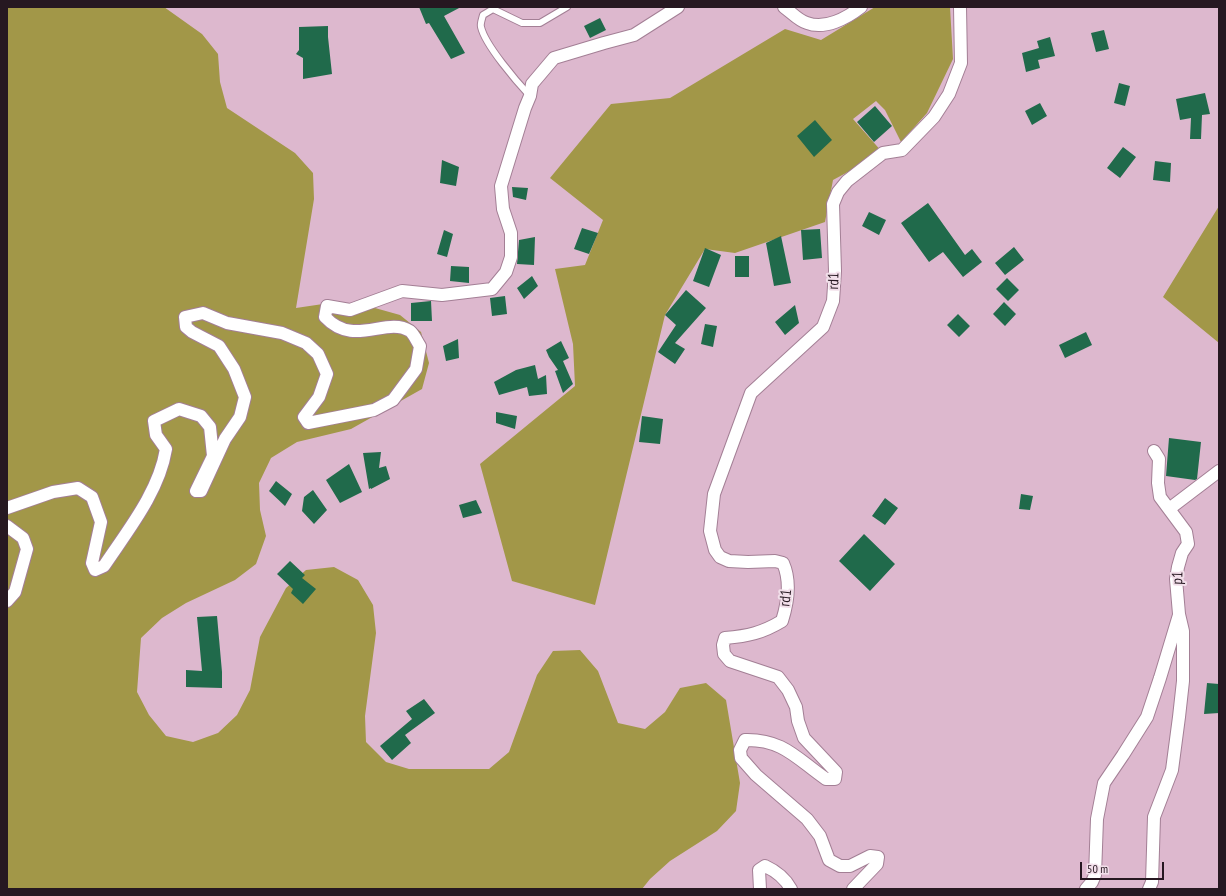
<!DOCTYPE html>
<html>
<head>
<meta charset="utf-8">
<style>
	body { margin:0 }
	#map { position:relative; width:1226px; height:896px; overflow:hidden; background:#ddb8ce; font-family:"PT Sans Narrow",sans-serif }
	canvas { display:block }
	.frame { position:absolute; inset:0; border:8px solid #261821; pointer-events:none }
	.scale { position:absolute; left:1080px; top:862px; width:84px; height:18px; box-sizing:border-box; border:2px solid #261821; border-top:0; padding-left:5px; font-size:12px; line-height:14px; white-space:nowrap; color:#261821; -webkit-text-stroke:3px #f2dfea; paint-order:stroke }
</style>
</head>
<body>
<div id="map">
<canvas width="1226" height="896"></canvas>
<div class="frame"></div>
<div class="scale">50 m</div>
</div>
<script>
const ctx = document.querySelector('canvas').getContext('2d');
ctx.lineJoin = 'round';
function paint(path, color) {
  ctx.fillStyle = color;
  ctx.fill(path, 'evenodd');
}
function stroke(path, color, width, dash) {
  ctx.strokeStyle = color;
  ctx.lineWidth = width;
  ctx.lineCap = dash ? 'butt' : 'round';
  ctx.setLineDash(dash || []);
  ctx.stroke(path);
}
function write(font, color, halo, rows, align = 'center') {
  ctx.font = font + ' "PT Sans Narrow",sans-serif';
  ctx.lineWidth = 4;
  ctx.setLineDash([]);
  ctx.textBaseline = 'middle';
  ctx.strokeStyle = halo;
  ctx.fillStyle = color;
  for (const [text, x, y, turn = 0] of rows) {
    ctx.save();
    ctx.translate(x, y);
    ctx.rotate((+turn || 0) * Math.PI / 180);
    ctx.textAlign = isNaN(turn) ? turn : align;
    if (halo) ctx.strokeText(text, 0, 0);
    ctx.fillText(text, 0, 0);
    ctx.restore();
  }
}
const green = new Path2D(`
	M 7,7 L 164,7 L 202,34 L 218,54 L 220,82 L 227,108 L 295,153 L 313,173 L 314,199 L 296,308 L 323,304 L 375,308 L 400,315 L 421,332 L 429,363 L 422,389 L 351,429 L 297,442 L 271,458 L 259,483 L 260,510 L 266,536 L 256,564 L 235,580 L 186,603 L 162,618 L 141,638 L 137,692 L 149,715 L 166,736 L 193,742 L 218,733 L 237,715 L 250,690 L 260,637 L 286,588 L 306,570 L 334,567 L 358,580 L 373,605 L 376,633 L 365,716 L 366,742 L 386,762 L 409,769 L 489,769 L 509,752 L 537,675 L 553,651 L 580,650 L 598,671 L 618,723 L 645,729 L 665,712 L 680,688 L 706,683 L 726,700 L 740,783 L 736,811 L 717,831 L 670,861 L 650,879 L 642,889 L 7,889 Z
	M 875,7 L 950,7 L 953,59 L 927,113 L 901,142 L 885,110 L 876,101 L 853,119 L 883,153 L 833,180 L 825,222 L 735,253 L 705,249 L 665,315 L 595,605 L 512,581 L 480,464 L 575,386 L 573,344 L 555,269 L 585,265 L 603,220 L 550,178 L 611,104 L 670,98 L 785,29 L 821,40 Z
	M 1219,206 L 1219,343 L 1163,297 Z`);
const building = new Path2D(`
	M 419,7 L 461,7 L 444,16 L 465,53 L 451,59 L 429,23 L 426,24 Z
	M 600,18 L 606,30 L 590,38 L 584,26 Z
	M 328,26 L 328,37 L 332,74 L 303,79 L 303,58 L 296,54 L 299,50 L 299,27 Z
	M 1104,30 L 1109,49 L 1096,52 L 1091,33 Z
	M 1050,37 L 1055,56 L 1038,60 L 1040,68 L 1026,72 L 1022,53 L 1039,48 L 1037,41 Z
	M 1119,83 L 1130,86 L 1125,106 L 1114,103 Z
	M 1205,93 L 1210,114 L 1202,115 L 1201,139 L 1190,139 L 1191,118 L 1180,120 L 1176,99 Z
	M 1040,103 L 1047,116 L 1032,125 L 1025,111 Z
	M 875,106 L 892,126 L 874,142 L 857,122 Z
	M 815,120 L 832,140 L 814,157 L 797,136 Z
	M 1123,147 L 1136,157 L 1120,178 L 1107,168 Z
	M 442,160 L 459,167 L 456,186 L 440,183 Z
	M 1155,161 L 1171,163 L 1170,182 L 1153,180 Z
	M 512,187 L 528,188 L 526,200 L 513,197 Z
	M 928,203 L 965,255 L 972,249 L 982,262 L 963,277 L 943,252 L 929,262 L 901,223 Z
	M 869,212 L 886,220 L 879,235 L 862,226 Z
	M 582,228 L 598,233 L 589,254 L 574,249 Z
	M 820,229 L 822,258 L 803,260 L 801,230 Z
	M 444,230 L 453,234 L 447,257 L 437,254 Z
	M 781,236 L 791,283 L 774,286 L 766,243 Z
	M 535,237 L 534,265 L 517,264 L 519,240 Z
	M 1014,247 L 1024,260 L 1005,275 L 995,263 Z
	M 705,248 L 721,255 L 709,287 L 693,281 Z
	M 735,256 L 749,256 L 749,277 L 735,277 Z
	M 451,266 L 469,267 L 469,283 L 450,281 Z
	M 532,276 L 538,286 L 524,299 L 517,288 Z
	M 1007,278 L 1019,290 L 1008,301 L 996,289 Z
	M 686,290 L 706,308 L 675,343 L 685,349 L 675,364 L 658,352 L 676,325 L 665,315 Z
	M 505,296 L 507,314 L 492,316 L 490,298 Z
	M 431,301 L 432,321 L 411,321 L 411,303 Z
	M 1004,302 L 1016,314 L 1005,326 L 993,314 Z
	M 795,305 L 799,323 L 785,335 L 775,322 Z
	M 958,314 L 970,326 L 959,337 L 947,325 Z
	M 705,324 L 717,326 L 713,347 L 701,344 Z
	M 1086,332 L 1092,345 L 1065,358 L 1059,345 Z
	M 458,339 L 459,358 L 446,361 L 443,346 Z
	M 561,341 L 569,358 L 563,361 L 573,384 L 563,393 L 555,371 L 558,370 L 549,357 L 546,350 Z
	M 535,365 L 538,379 L 546,375 L 547,394 L 529,396 L 527,387 L 499,395 L 494,382 L 516,370 Z
	M 496,412 L 517,416 L 515,429 L 496,423 Z
	M 642,416 L 663,419 L 660,444 L 639,442 Z
	M 1169,438 L 1201,442 L 1197,479 L 1195,480 L 1166,476 Z
	M 381,452 L 379,468 L 386,466 L 390,479 L 371,489 L 371,488 L 369,489 L 363,453 Z
	M 349,464 L 362,492 L 340,503 L 326,480 Z
	M 276,481 L 292,494 L 285,506 L 269,491 Z
	M 313,490 L 327,510 L 314,524 L 302,511 L 304,497 Z
	M 1021,494 L 1033,496 L 1030,510 L 1019,509 Z
	M 885,498 L 898,508 L 885,525 L 872,516 Z
	M 476,500 L 482,513 L 463,518 L 459,505 Z
	M 864,534 L 895,564 L 870,591 L 839,561 Z
	M 290,561 L 305,575 L 302,578 L 316,589 L 303,604 L 291,593 L 293,589 L 277,574 Z
	M 217,616 L 222,672 L 222,688 L 186,687 L 186,670 L 202,671 L 197,617 Z
	M 1207,683 L 1219,684 L 1219,713 L 1204,714 Z
	M 424,699 L 435,713 L 405,735 L 411,743 L 392,760 L 380,746 L 412,719 L 406,711 Z`);
const service = new Path2D(`
	M 530,96 C 517,82 485,45 481,27 C 480,24 482,19 483,15 L 493,9 L 522,23 L 540,23 L 567,7`);
const minor = new Path2D(`
	M 784,7 C 791,12 799,21 807,23 C 825,30 847,18 861,7
	M 7,508 L 53,492 L 78,488 L 92,497 L 101,522 L 92,563 L 95,570 L 104,566 C 128,530 159,492 166,449 L 156,435 L 154,421 L 179,409 L 201,416 L 210,427 L 213,456 L 196,491 L 201,491 L 225,439 L 240,417 L 245,397 L 234,369 L 219,346 L 192,332 L 186,327 L 185,317 L 203,313 L 227,323 L 282,333 L 306,343 L 318,354 L 327,374 L 319,397 L 304,417 L 308,423 L 374,410 L 393,400 L 416,369 L 420,346 C 417,342 414,334 410,331 C 386,316 354,348 325,317 L 327,306 L 350,310 L 402,291 L 442,295 L 492,289 L 506,272 L 511,257 L 511,233 L 503,209 L 501,186 L 525,108 L 530,96 L 532,84 L 554,58 L 604,43 L 634,35 L 678,7
	M 1169,509 L 1219,471
	M 7,526 L 23,538 L 27,549 L 15,592 L 7,601
	M 760,889 L 759,870 L 765,866 C 776,871 785,878 791,889
	M 853,889 L 877,864 L 878,857 L 870,856 L 850,866 L 840,866 L 829,860 L 820,836 L 807,819 L 756,775 L 741,758 L 740,750 L 745,740 C 783,739 797,759 826,779 L 835,779 L 836,772 L 804,738 L 798,721 L 796,707 L 788,690 L 778,677 L 730,661 L 724,654 L 723,645 L 725,638 C 748,636 762,633 782,621 C 788,602 791,581 783,563 L 775,561 L 748,562 L 729,561 L 720,557 L 715,550 L 710,531 L 714,494 L 751,393 L 823,327 L 833,301 L 835,271 L 833,204 L 838,192 L 847,181 L 883,153 L 902,150 L 934,117 L 949,94 L 961,63 L 960,7
	M 1086,889 L 1092,882 L 1095,875 L 1097,819 L 1104,783 L 1123,755 L 1147,717 L 1160,678 L 1179,615
	M 1149,889 L 1152,882 L 1154,817 L 1172,770 L 1179,717 L 1183,681 L 1183,631 L 1179,614 L 1176,579 L 1178,567 L 1182,553 L 1188,544 L 1186,532 L 1160,497 L 1158,483 L 1159,459 L 1154,451`);
const streetNames = [
	["rd1",834,281,-88],
	["p1",1178,578,-88],
	["rd1",786,598,-84]
];
paint(green, '#a29748');
paint(building, '#206a4b');
stroke(service, '#a37f95', 8);
stroke(minor, '#a37f95', 14);
stroke(service, '#fff', 6);
stroke(minor, '#fff', 12);
write('15px', '#261821', '#f2dfea', streetNames);
</script>
</body>
</html>
